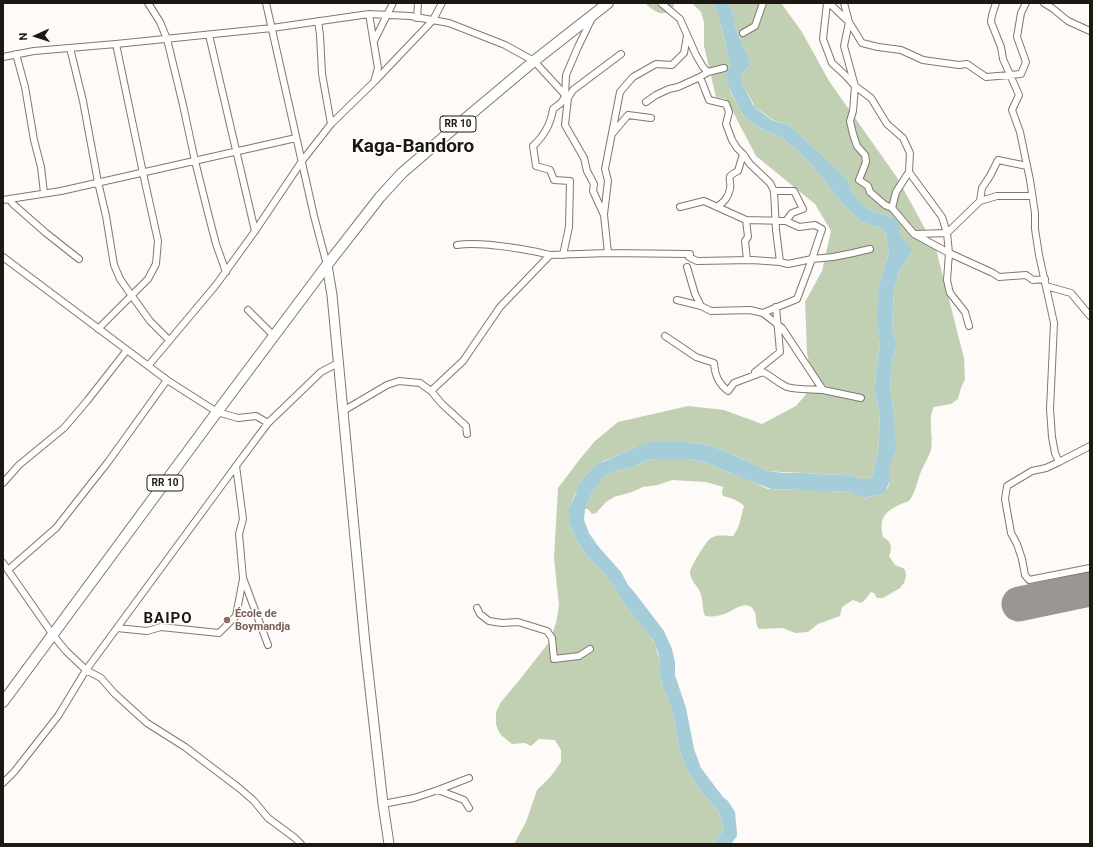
<!DOCTYPE html>
<html>
<head>
<meta charset="utf-8">
<style>
	body { margin:0 }
	#map { position:relative; width:1093px; height:847px; overflow:hidden; background:#fdfaf7; font-family:Roboto,sans-serif }
	canvas { display:block }
	.frame { position:absolute; inset:0; border:4px solid #1d1912; pointer-events:none }
	.north { position:absolute; left:16px; top:16px; width:40px; height:40px; -webkit-text-stroke:3px #fff; paint-order:stroke; rotate:267deg; font-size:11px; font-weight:700; line-height:16px; text-align:center; color:#1d1912 }
	.north::after { content:''; display:block; margin:auto; width:14px; height:18px; background:#1d1912; clip-path:polygon(50% 0,100% 100%,50% 72%,0 100%) }
</style>
</head>
<body>
<div id="map">
<canvas width="1093" height="847"></canvas>
<div class="frame"></div>
<div class="north">N</div>
</div>
<script>
const ctx = document.querySelector('canvas').getContext('2d');
ctx.lineJoin = 'round';
function paint(path, color) {
  ctx.fillStyle = color;
  ctx.fill(path, 'evenodd');
}
function stroke(path, color, width, dash) {
  ctx.strokeStyle = color;
  ctx.lineWidth = width;
  ctx.lineCap = dash ? 'butt' : 'round';
  ctx.setLineDash(dash || []);
  ctx.stroke(path);
}
function write(font, color, halo, rows, align = 'center') {
  ctx.font = font + ' Roboto,sans-serif';
  ctx.lineWidth = 3;
  ctx.setLineDash([]);
  ctx.textBaseline = 'middle';
  ctx.strokeStyle = halo;
  ctx.fillStyle = color;
  for (const [text, x, y, turn = 0] of rows) {
    ctx.save();
    ctx.translate(x, y);
    ctx.rotate((+turn || 0) * Math.PI / 180);
    ctx.textAlign = isNaN(turn) ? turn : align;
    if (halo) ctx.strokeText(text, 0, 0);
    ctx.fillText(text, 0, 0);
    ctx.restore();
  }
}
const green = new Path2D(`
	M 645,3 L 674,3 L 674,6 C 665,19 654,12 645,3 Z
	M 692,3 L 713,3 L 719,18 L 720,23 L 728,53 L 730,64 L 726,74 L 730,90 L 739,108 L 744,116 L 751,122 L 767,132 L 781,137 L 796,149 L 813,166 L 839,200 L 859,220 L 864,223 L 882,228 L 885,231 L 889,252 L 883,271 L 879,286 L 878,332 L 879,336 L 880,348 L 878,356 L 875,384 L 875,393 L 880,415 L 878,451 L 874,470 L 871,479 L 861,479 L 847,474 L 831,475 L 805,473 L 781,472 L 768,471 L 723,450 L 707,445 L 689,442 L 651,442 L 623,452 L 613,458 L 603,461 L 591,469 L 581,482 L 569,508 L 569,522 L 576,539 L 586,554 L 611,582 L 626,606 L 648,633 L 655,644 L 660,663 L 660,676 L 663,687 L 672,710 L 679,748 L 683,760 L 688,773 L 712,805 L 718,810 L 722,822 L 723,830 L 714,844 L 514,844 L 526,822 L 537,790 L 551,776 L 561,762 L 561,750 L 555,740 L 539,739 L 531,746 L 525,743 L 512,744 L 501,735 L 498,730 L 496,724 L 496,712 L 501,702 L 517,683 L 550,641 L 556,623 L 559,605 L 554,558 L 558,488 L 580,459 L 595,441 L 618,422 L 688,406 L 724,410 L 762,424 L 796,406 L 814,385 L 807,353 L 805,302 L 822,271 L 831,231 L 815,204 L 756,156 L 732,110 L 726,99 L 716,97 L 704,46 L 704,22 L 701,12 Z
	M 728,3 L 781,3 L 802,32 L 829,81 L 898,179 L 936,249 L 964,358 L 965,379 L 961,388 L 958,399 L 951,404 L 934,407 C 927,419 934,438 931,450 C 929,456 925,463 922,469 C 918,478 915,494 909,501 C 905,502 901,504 897,506 C 883,513 879,521 883,537 C 891,541 893,548 889,556 L 895,565 L 903,568 L 905,570 L 906,576 L 904,583 L 900,588 L 883,598 L 877,598 L 874,593 L 871,592 L 864,601 L 861,603 L 853,600 L 842,607 L 840,616 L 818,624 L 808,632 L 795,633 L 783,628 L 759,629 C 754,623 758,615 753,609 C 746,600 734,610 727,613 C 720,616 713,617 705,616 C 702,609 703,599 700,592 C 697,585 690,580 690,572 C 691,566 706,541 711,538 C 717,534 727,536 733,536 C 740,527 741,516 744,506 C 738,500 731,498 723,496 L 722,493 L 723,487 L 706,482 L 672,480 L 658,485 L 643,487 L 632,492 L 614,497 L 606,502 L 596,513 L 592,514 L 588,509 L 585,509 L 593,491 L 605,476 L 619,470 L 634,467 L 647,460 L 653,459 L 688,459 L 703,462 L 717,467 L 734,475 L 746,479 L 768,489 L 816,490 L 829,492 L 845,491 L 865,498 L 882,494 L 888,488 L 889,482 L 889,469 L 892,459 L 895,453 L 894,415 L 890,386 L 892,361 L 897,346 L 892,327 L 894,290 L 899,271 L 908,258 L 911,252 L 909,247 L 900,234 L 899,222 L 896,219 L 891,217 L 867,209 L 853,194 L 850,185 L 843,175 L 806,140 L 789,125 L 773,120 L 755,107 L 743,85 L 741,77 L 742,74 L 749,67 L 749,58 L 738,34 L 734,22 L 734,16 Z`);
const water = new Path2D(`
	M 713,3 L 728,3 L 734,16 L 734,22 L 738,34 L 749,58 L 749,67 L 742,74 L 741,77 L 743,85 L 753,105 L 757,109 L 772,120 L 789,125 L 806,140 L 843,175 L 850,185 L 853,194 L 867,209 L 891,217 L 896,219 L 899,222 L 900,225 L 900,234 L 911,249 L 911,252 L 908,258 L 899,271 L 894,290 L 892,327 L 897,346 L 892,361 L 890,386 L 894,415 L 896,450 L 890,466 L 889,472 L 889,482 L 886,491 L 882,494 L 864,498 L 845,491 L 829,492 L 804,490 L 771,489 L 734,475 L 717,467 L 703,462 L 688,459 L 653,459 L 647,460 L 634,467 L 619,470 L 605,476 L 593,491 L 585,509 L 584,520 L 589,533 L 598,546 L 621,572 L 628,585 L 635,593 L 664,631 L 672,649 L 675,662 L 675,675 L 686,708 L 694,749 L 701,768 L 723,797 L 728,801 L 735,812 L 737,833 L 737,836 L 731,844 L 714,844 L 723,830 L 722,822 L 718,810 L 712,805 L 688,773 L 683,760 L 679,748 L 672,710 L 663,687 L 660,676 L 660,663 L 658,652 L 653,640 L 626,606 L 611,582 L 586,554 L 576,539 L 569,522 L 569,508 L 576,494 L 577,488 L 581,482 L 591,469 L 599,463 L 613,458 L 623,452 L 634,448 L 642,444 L 651,442 L 689,442 L 707,445 L 723,450 L 768,471 L 784,473 L 805,473 L 831,475 L 847,474 L 861,479 L 871,479 L 874,470 L 878,451 L 880,415 L 875,393 L 875,384 L 878,356 L 880,348 L 877,319 L 879,286 L 883,271 L 889,252 L 885,231 L 882,228 L 864,223 L 859,220 L 839,200 L 813,166 L 796,149 L 781,137 L 767,132 L 751,122 L 744,116 L 739,108 L 728,85 L 726,74 L 730,64 L 724,37 L 720,23 L 719,18 Z`);
const runway = new Path2D(`
	M 1019,604 L 1090,589`);
const street = new Path2D(`
	M 148,3 L 160,22 L 167,39 L 183,105 L 195,161 L 209,217 L 216,244 L 226,272
	M 266,3 L 314,216 L 327,265
	M 661,3 L 680,19 L 696,55 L 703,67 L 708,72
	M 827,3 L 823,39 L 832,63 L 845,75 L 855,86 L 871,98 L 887,124 L 903,138 L 910,153 L 909,172 L 942,217 L 947,233 L 949,253 L 947,280 L 949,289 L 950,293 L 965,312 L 969,326
	M 829,3 L 849,22 L 862,43 L 878,47 L 901,50 L 923,60 L 959,65 L 967,64 L 986,77 L 1021,74 L 1026,62 L 1017,37 L 1021,13 L 1026,3
	M 844,3 L 849,22 L 844,46 L 855,86 L 853,111 L 850,121 L 853,134 L 857,146 L 865,155 L 866,162 L 859,180 L 868,186 L 870,192 L 885,205 L 892,208
	M 996,3 L 992,15 L 991,22 L 1001,47 L 1003,59 L 1019,95 L 1012,110 L 1020,132 L 1030,180 L 1035,213 L 1035,229 L 1039,255 L 1054,323 L 1050,409 L 1052,437 L 1055,453 L 1059,462 L 1046,468 L 1032,471 L 1007,486 L 1005,499 L 1011,533 L 1017,544 L 1022,559 L 1025,575 L 1029,580 L 1090,568
	M 1044,3 L 1052,8 L 1068,21 L 1090,31
	M 417,18 L 418,3
	M 318,21 L 320,35 L 322,74 L 331,124
	M 743,33 L 755,26 L 763,3
	M 209,35 L 255,231
	M 374,41 L 393,3
	M 70,48 L 83,101 L 98,182 L 106,216 L 114,265 L 120,279 L 132,296 L 150,321 L 169,340
	M 16,54 L 25,87 L 34,140 L 41,167 L 44,193
	M 3,57 L 34,51 L 116,44 L 272,28 L 369,14 L 410,16 L 449,23 L 505,45 L 534,61 L 545,73 L 568,98
	M 700,77 L 709,100 L 726,104 L 729,112 L 726,124 L 732,140 L 737,148 L 743,154 L 750,164 L 770,183 L 774,191 L 776,230 L 780,262
	M 375,81 L 433,20 L 442,3
	M 646,102 L 656,95 L 669,89 L 678,87 L 700,77 L 708,72 L 724,68
	M 612,134 L 628,115 L 651,118
	M 909,172 L 896,192 L 892,208 L 914,234 L 949,253 L 993,273 L 999,277 L 1026,275 L 1033,280 L 1045,279
	M 774,191 L 794,191 L 803,209 L 792,213 L 786,221
	M 9,199 L 13,204 L 46,233 L 79,259
	M 3,200 L 61,191 L 296,138
	M 980,201 L 982,188 L 990,176 L 998,160 L 1027,166
	M 680,207 L 704,201 L 746,220 L 786,221 L 799,227 L 815,225 L 822,229 L 812,259 L 797,299 L 763,313
	M 717,207 C 724,202 728,198 730,189 C 732,178 724,178 738,171 L 743,154
	M 604,214 L 608,181 L 605,169 L 620,92 L 633,77 L 656,64 L 672,65 L 684,53 L 687,36
	M 746,220 L 748,237 L 745,241 L 747,260
	M 916,234 L 947,233 L 980,201 L 997,196 L 1032,196
	M 457,245 C 469,243 479,244 491,245 C 511,247 531,250 550,255
	M 608,253 L 604,215 L 593,191 L 594,184 L 587,171 L 584,158 L 565,125 L 568,98 L 573,90 L 621,54
	M 563,255 L 569,227 L 570,181 L 554,180 L 550,170 L 536,166 L 533,146 C 544,136 551,123 553,109 L 561,103 L 565,97 L 566,75 L 578,47 L 592,18
	M 3,257 L 167,380 L 217,412 L 238,418 L 256,416 L 268,423
	M 689,257 L 697,261 L 752,260 L 780,262 L 788,264 L 812,259 L 833,257 L 853,253 L 870,249
	M 687,267 L 695,294 L 701,306
	M 1046,286 L 1071,293 L 1090,316
	M 677,300 L 701,306 L 711,311 L 750,310 L 763,313 L 782,328 L 823,390 L 861,398
	M 248,310 L 274,336
	M 98,329 L 148,279 L 156,264 L 158,241 L 143,173 L 116,44
	M 665,336 L 696,357 L 714,363 C 715,375 718,383 728,391 L 734,383 L 763,372 C 771,376 778,383 787,387 C 797,390 812,389 823,390
	M 148,366 L 216,285 L 255,231 L 302,161 L 331,124 L 374,82 L 378,68 L 369,14
	M 755,372 L 780,352 L 776,307
	M 431,391 L 463,361 L 500,307 L 550,255 L 608,253 L 690,254
	M 343,411 L 387,385 L 399,381 L 420,383 L 431,391 L 442,404 L 466,426 L 467,434
	M 1059,462 L 1090,446
	M 236,466 L 243,519 L 239,534 L 243,578 L 268,645
	M 3,483 L 19,465 L 64,428 L 87,401 L 127,350
	M 3,563 L 53,635 L 66,651 L 86,670 L 101,678 L 114,693 L 147,723 L 185,747 L 239,788 L 254,801 L 268,818 L 295,838 L 301,844
	M 8,570 L 56,528 L 108,462 L 167,380
	M 477,608 L 480,614 L 489,621 L 502,623 L 518,622 L 547,631 L 552,638 L 554,659 L 579,656 L 590,649
	M 117,628 L 147,631 L 161,627 L 219,633 L 236,616 L 243,579
	M 3,783 L 14,772 L 58,716 L 86,670 L 236,466 L 268,423 L 321,372 L 338,363
	M 438,790 L 469,778
	M 383,804 L 414,798 L 438,790 L 464,800 L 469,808`);
const secondary = new Path2D(`
	M 327,265 L 332,295 L 365,644 L 383,804 L 389,844`);
const primary = new Path2D(`
	M 3,702 L 217,412 L 327,265 L 380,197 L 402,173 L 459,124 L 534,61 L 608,3`);
const markers = [
	[227,620,4,"#8d6e63"]
];
const shields = [
	[458,124,36],
	[165,483,36]
];
const shieldNames = [
	["RR 10",458,124],
	["RR 10",165,483]
];
const educationNames = [
	["École de",235,614],
	["Boymandja",235,627]
];
const districtNames = [
	["BAIPO",168,619]
];
const townNames = [
	["Kaga-Bandoro",413,147]
];
paint(green, '#c1d0b3');
paint(water, '#a5cdd9');
stroke(runway, '#9a9691', 35);
stroke(street, '#837868', 8);
stroke(secondary, '#837868', 11);
stroke(primary, '#837868', 12);
stroke(street, '#fff', 6);
stroke(secondary, '#fff', 9);
stroke(primary, '#fff', 10);
for (const [x, y, r, color] of markers) {
  const dot = new Path2D();
  dot.arc(x, y, r, 0, 2 * Math.PI);
  ctx.fillStyle = color;
  ctx.fill(dot);
  stroke(dot, '#fff', 1.5);
}
for (const [x, y, w] of shields) {
  const box = new Path2D();
  box.roundRect(x - w / 2, y - 8, w, 16, 3);
  ctx.fillStyle = '#fff';
  ctx.fill(box);
  stroke(box, '#1d1912', 1);
}
write('bold 10px', '#1d1912', null, shieldNames);
write('bold 11px', '#785e54', '#fff', educationNames, 'left');
ctx.letterSpacing = '1px';
write('bold 15px', '#1d1912', '#fff', districtNames);
ctx.letterSpacing = '0px';
write('bold 19px', '#1d1912', '#fff', townNames);
</script>
</body>
</html>
